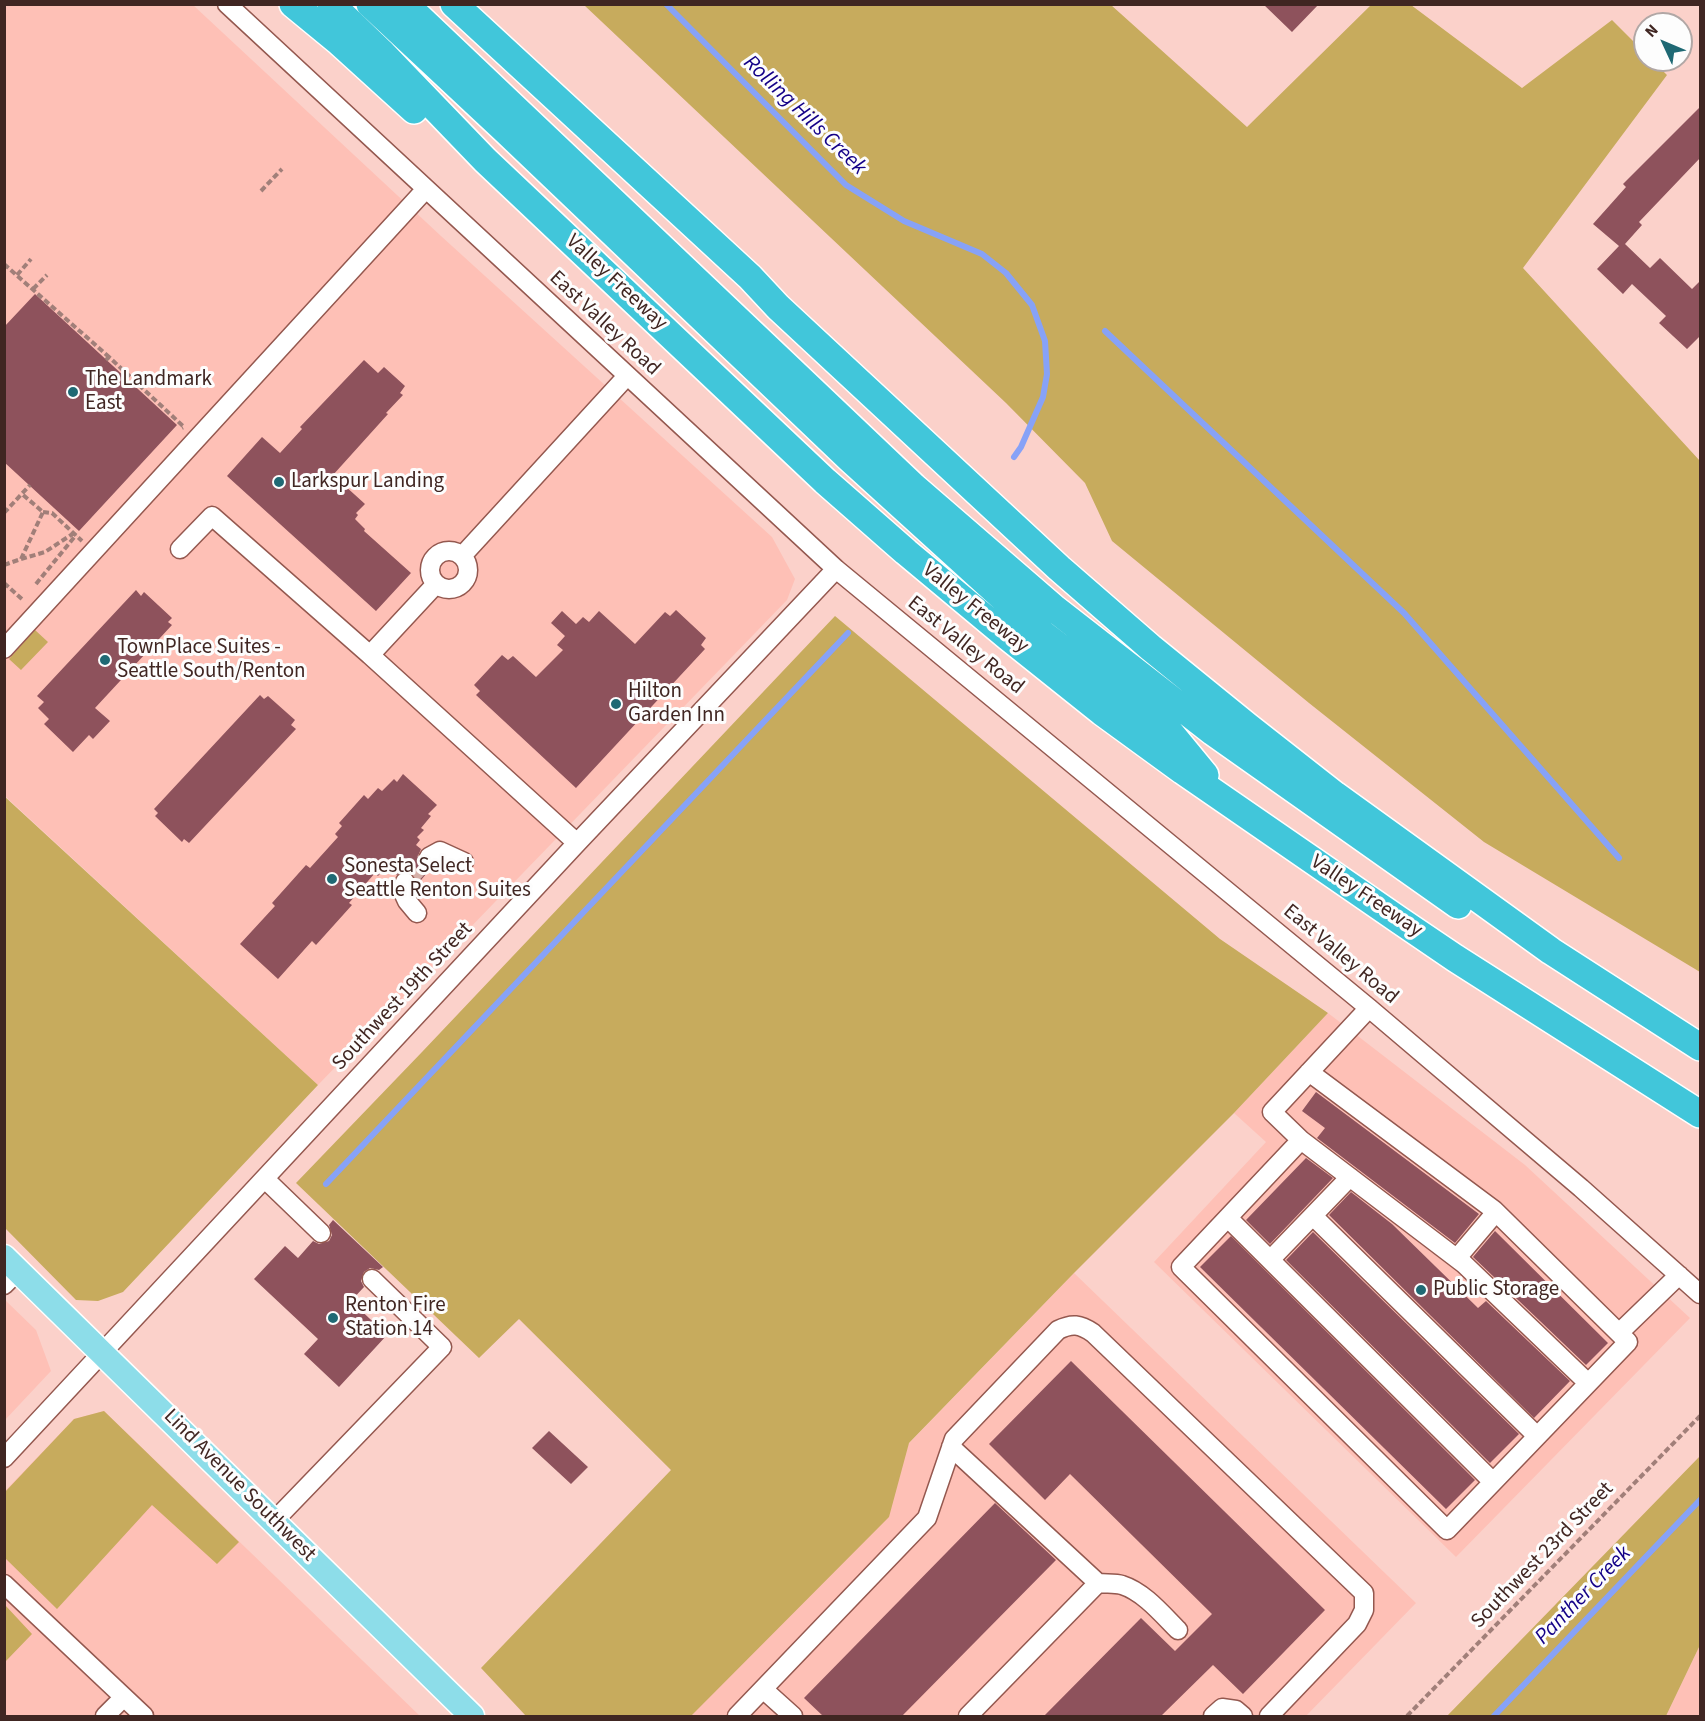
<!DOCTYPE html>
<html>
<head>
<meta charset="utf-8">
<style>
	body { margin:0 }
	#map { position:relative; width:1705px; height:1721px; overflow:hidden; background:#fbd1ca; font-family:"Source Sans 3",sans-serif }
	canvas { display:block }
	.frame { position:absolute; inset:0; border:6px solid #402622; pointer-events:none }
	.north { position:absolute; left:1633px; top:12px; width:60px; height:60px; box-sizing:border-box; background:#fdfdfd; border:2px solid #b1a7a5; border-radius:50%; rotate:314deg; font-size:16px; font-weight:700; line-height:24px; text-align:center; color:#402622 }
	.north::after { content:''; display:block; margin:auto; width:21px; height:27px; background:#1f6974; clip-path:polygon(50% 0,100% 100%,50% 72%,0 100%) }
</style>
</head>
<body>
<div id="map">
<canvas width="1705" height="1721"></canvas>
<div class="frame"></div>
<div class="north">N</div>
</div>
<script>
const ctx = document.querySelector('canvas').getContext('2d');
ctx.lineJoin = 'round';
function paint(path, color) {
  ctx.fillStyle = color;
  ctx.fill(path, 'evenodd');
}
function stroke(path, color, width, dash) {
  ctx.strokeStyle = color;
  ctx.lineWidth = width;
  ctx.lineCap = dash ? 'butt' : 'round';
  ctx.setLineDash(dash || []);
  ctx.stroke(path);
}
function write(font, color, halo, rows, align = 'center') {
  ctx.font = font + ' "Source Sans 3",sans-serif';
  ctx.lineWidth = 6;
  ctx.setLineDash([]);
  ctx.textBaseline = 'middle';
  ctx.strokeStyle = halo;
  ctx.fillStyle = color;
  for (const [text, x, y, turn = 0] of rows) {
    ctx.save();
    ctx.translate(x, y);
    ctx.rotate((+turn || 0) * Math.PI / 180);
    ctx.textAlign = isNaN(turn) ? turn : align;
    if (halo) ctx.strokeText(text, 0, 0);
    ctx.fillText(text, 0, 0);
    ctx.restore();
  }
}
const built = new Path2D(`
	M 4,5 L 193,5 L 441,236 L 772,537 L 795,579 L 787,600 L 318,1085 L 5,796 Z
	M 1328,1013 L 1525,1165 L 1690,1318 L 1456,1557 L 1154,1262 L 1266,1142 L 1234,1113 Z
	M 1074,1273 L 1416,1603 L 1306,1716 L 645,1716 Z
	M 5,1300 L 36,1330 L 51,1371 L 5,1420 Z
	M 104,1411 L 420,1716 L 5,1716 L 4,1492 L 74,1419 Z
	M 1700,1645 L 1700,1716 L 1666,1716 Z`);
const green = new Path2D(`
	M 584,5 L 1111,5 L 1247,127 L 1371,5 L 1411,5 L 1522,88 L 1612,20 L 1645,53 L 1645,60 L 1652,60 L 1667,75 L 1523,268 L 1700,461 L 1700,972 L 1484,842 L 1309,703 L 1112,541 L 1085,483 L 1006,403 Z
	M 835,616 L 1220,939 L 1328,1013 L 1234,1113 L 1074,1273 L 909,1443 L 889,1517 L 691,1716 L 526,1716 L 481,1668 L 671,1470 L 519,1319 L 479,1358 L 296,1183 L 422,1052 Z
	M 35,630 L 48,642 L 21,670 L 9,659 Z
	M 4,796 L 318,1085 L 123,1292 L 98,1301 L 76,1300 L 5,1228 Z
	M 104,1411 L 239,1542 L 217,1564 L 152,1505 L 57,1609 L 5,1558 L 5,1492 L 74,1419 Z
	M 1700,1456 L 1700,1645 L 1666,1716 L 1447,1716 Z
	M 5,1605 L 32,1634 L 5,1662 Z`);
const stream = new Path2D(`
	M 666,4 L 846,185 L 904,221 L 982,254 L 1006,273 L 1032,305 L 1045,341 L 1047,374 L 1043,397 L 1021,447 L 1014,457
	M 1105,331 L 1404,613 L 1619,858
	M 326,1184 L 848,633
	M 1494,1716 L 1700,1500`);
const building = new Path2D(`
	M 1263,4 L 1319,4 L 1292,32 Z
	M 1701,106 L 1701,157 L 1639,222 L 1642,225 L 1625,244 L 1650,268 L 1660,258 L 1692,289 L 1701,280 L 1701,335 L 1687,349 L 1659,323 L 1666,316 L 1632,284 L 1623,294 L 1597,269 L 1619,246 L 1593,224 L 1626,187 L 1623,184 Z
	M 35,294 L 177,425 L 79,531 L 4,462 L 4,327 Z
	M 364,360 L 378,373 L 384,367 L 405,386 L 400,393 L 403,395 L 386,413 L 388,414 L 333,475 L 365,504 L 356,513 L 358,515 L 355,519 L 365,529 L 364,531 L 411,573 L 376,611 L 227,476 L 262,437 L 280,453 L 302,429 L 300,427 Z
	M 136,590 L 141,596 L 144,592 L 172,618 L 168,622 L 172,625 L 95,708 L 110,721 L 93,739 L 89,735 L 73,752 L 44,724 L 49,719 L 38,708 L 44,702 L 37,696 Z
	M 676,610 L 706,638 L 701,645 L 705,649 L 576,788 L 476,695 L 480,691 L 474,685 L 502,655 L 508,660 L 513,656 L 536,677 L 563,650 L 557,645 L 565,636 L 551,623 L 562,611 L 576,624 L 583,617 L 589,622 L 599,611 L 635,644 L 665,612 L 670,616 Z
	M 260,695 L 264,699 L 268,696 L 295,720 L 291,725 L 296,729 L 189,843 L 184,839 L 182,842 L 155,816 L 158,813 L 154,809 Z
	M 403,774 L 437,805 L 428,814 L 431,816 L 421,828 L 424,830 L 417,837 L 420,840 L 416,845 L 421,849 L 418,856 L 419,863 L 424,867 L 432,867 L 416,886 L 414,875 L 408,871 L 403,871 L 397,875 L 387,866 L 378,876 L 375,873 L 349,903 L 352,905 L 316,945 L 312,941 L 278,979 L 240,944 L 275,906 L 272,903 L 306,865 L 310,868 L 338,837 L 335,834 L 342,826 L 339,823 L 364,795 L 368,799 L 378,788 L 382,791 L 394,779 L 397,782 Z
	M 1316,1092 L 1479,1214 L 1455,1243 L 1317,1138 L 1325,1128 L 1302,1111 Z
	M 1306,1158 L 1333,1178 L 1270,1244 L 1246,1220 Z
	M 1351,1192 L 1392,1224 L 1478,1308 L 1486,1301 L 1570,1381 L 1534,1418 L 1329,1215 Z
	M 333,1220 L 383,1267 L 379,1270 L 370,1268 L 364,1272 L 361,1281 L 364,1287 L 351,1301 L 387,1335 L 339,1387 L 304,1354 L 318,1339 L 254,1279 L 285,1246 L 298,1258 L 313,1241 L 319,1244 L 329,1241 L 332,1235 L 329,1225 Z
	M 1495,1231 L 1608,1343 L 1586,1365 L 1473,1257 Z
	M 1313,1232 L 1519,1434 L 1490,1463 L 1286,1260 Z
	M 1231,1236 L 1475,1480 L 1446,1509 L 1200,1267 Z
	M 1071,1361 L 1325,1610 L 1243,1694 L 1213,1665 L 1161,1716 L 1044,1716 L 1141,1618 L 1175,1651 L 1212,1614 L 1070,1474 L 1045,1500 L 989,1444 Z
	M 549,1431 L 588,1467 L 571,1484 L 532,1448 Z
	M 995,1503 L 1056,1560 L 902,1716 L 823,1716 L 804,1698 Z`);
const minorTunnel = new Path2D(`
	M 405,882 L 429,857`);
const path = new Path2D(`
	M 261,191 L 282,169
	M 4,264 L 109,357
	M 17,275 L 31,259
	M 33,289 L 47,275
	M 106,360 L 109,357 L 184,427 L 182,428
	M 43,512 L 52,513 L 82,541
	M 4,513 L 30,485
	M 21,559 L 45,552 L 74,533
	M 4,565 L 21,559 L 43,512 L 22,494
	M 4,583 L 23,600
	M 36,584 L 76,535
	M 1407,1716 L 1700,1416`);
const minor = new Path2D(`
	M 227,4 L 836,569 L 1369,1008 L 1581,1188 L 1700,1294
	M 180,549 L 212,516 L 370,655 L 436,584
	M430 570a19 19 0 1 1 38 0a19 19 0 1 1-38 0Z
	M 462,556 L 627,376
	M 4,649 L 425,190
	M 370,655 L 577,843
	M 429,857 L 440,851 L 464,862
	M 405,882 L 402,890 L 407,901 L 417,913
	M 1309,1072 L 1494,1210 L 1628,1342 L 1447,1530 L 1181,1267 L 1301,1140 L 1272,1112 L 1369,1008
	M 1301,1140 L 1464,1264 L 1588,1383
	M 265,1179 L 321,1233
	M 1313,1216 L 1537,1436
	M 1228,1218 L 1493,1482
	M 1457,1258 L 1496,1212
	M 1270,1260 L 1350,1177
	M 4,1285 L 18,1271
	M 1619,1333 L 1679,1275
	M 951,1447 L 1098,1583 L 968,1716
	M 4,1458 L 577,843 L 836,569
	M 274,1521 L 442,1347 L 372,1279
	M 1098,1583 C 1106,1584 1115,1583 1122,1585 C 1144,1592 1162,1614 1178,1630
	M 4,1584 L 144,1716
	M 763,1689 L 793,1716
	M 105,1716 L 124,1697
	M 737,1716 L 927,1518 L 954,1439 L 1058,1330 C 1072,1323 1080,1324 1093,1333 L 1364,1593 L 1364,1610 L 1357,1624 L 1269,1716
	M 1213,1716 L 1222,1708 L 1236,1710 L 1243,1716`);
const major = new Path2D(`
	M 4,1257 L 472,1716`);
const highway = new Path2D(`
	M 293,4 L 338,41 L 414,110
	M 331,4 L 383,54 L 485,160 L 825,481 L 906,552 L 1008,637 L 1102,712 L 1183,771 L 1399,920 L 1455,958 L 1700,1114
	M 370,4 L 506,131 L 849,458 L 1044,635 L 1168,730 L 1205,775
	M 405,4 L 914,487 L 1055,609 L 1213,732 L 1458,905
	M 454,4 L 750,277 L 778,307 L 1059,568 L 1151,648 L 1247,726 L 1335,795 L 1551,951 L 1700,1047`);
const markers = [
	[73,392,6,"#1f6974"],
	[279,482,6,"#1f6974"],
	[105,660,6,"#1f6974"],
	[616,704,6,"#1f6974"],
	[332,879,6,"#1f6974"],
	[1421,1290,6,"#1f6974"],
	[333,1318,6,"#1f6974"]
];
const streetNames = [
	["Valley Freeway",616,283,43],
	["East Valley Road",604,324,43],
	["Valley Freeway",975,609,39],
	["East Valley Road",965,646,39],
	["Valley Freeway",1366,897,34],
	["East Valley Road",1340,955,40],
	["Southwest 19th Street",403,997,-47],
	["Lind Avenue Southwest",239,1486,45],
	["Southwest 23rd Street",1543,1556,-46]
];
const poiNames = [
	["The Landmark",85,380],
	["East",85,404],
	["Larkspur Landing",291,482],
	["TownPlace Suites -",117,648],
	["Seattle South/Renton",117,672],
	["Hilton",628,692],
	["Garden Inn",628,716],
	["Sonesta Select",344,867],
	["Seattle Renton Suites",344,891],
	["Public Storage",1433,1290],
	["Renton Fire",345,1306],
	["Station 14",345,1330]
];
const waterNames = [
	["Rolling Hills Creek",804,116,44],
	["Panther Creek",1584,1596,-46]
];
paint(built, '#fec0b6');
paint(green, '#c7ab5d');
stroke(stream, '#87a2f7', 6);
paint(building, '#8e525c');
stroke(minorTunnel, '#d6afa8', 18, [18, 9]);
stroke(minor, '#94584f', 21);
stroke(major, '#fff', 27);
stroke(highway, '#fff', 30);
stroke(path, '#a17f79', 4, [6, 3]);
stroke(minor, '#fff', 18);
stroke(major, '#8ddde9', 24);
stroke(highway, '#41c6da', 27);
for (const [x, y, r, color] of markers) {
  const dot = new Path2D();
  dot.arc(x, y, r, 0, 2 * Math.PI);
  ctx.fillStyle = color;
  ctx.fill(dot);
  stroke(dot, '#fdfdfd', 2);
}
write('21px', '#402622', '#fdfdfd', streetNames);
write('21px', '#402622', '#fdfdfd', poiNames, 'left');
write('italic 22px', '#130187', '#fdfdfd', waterNames);
</script>
</body>
</html>
